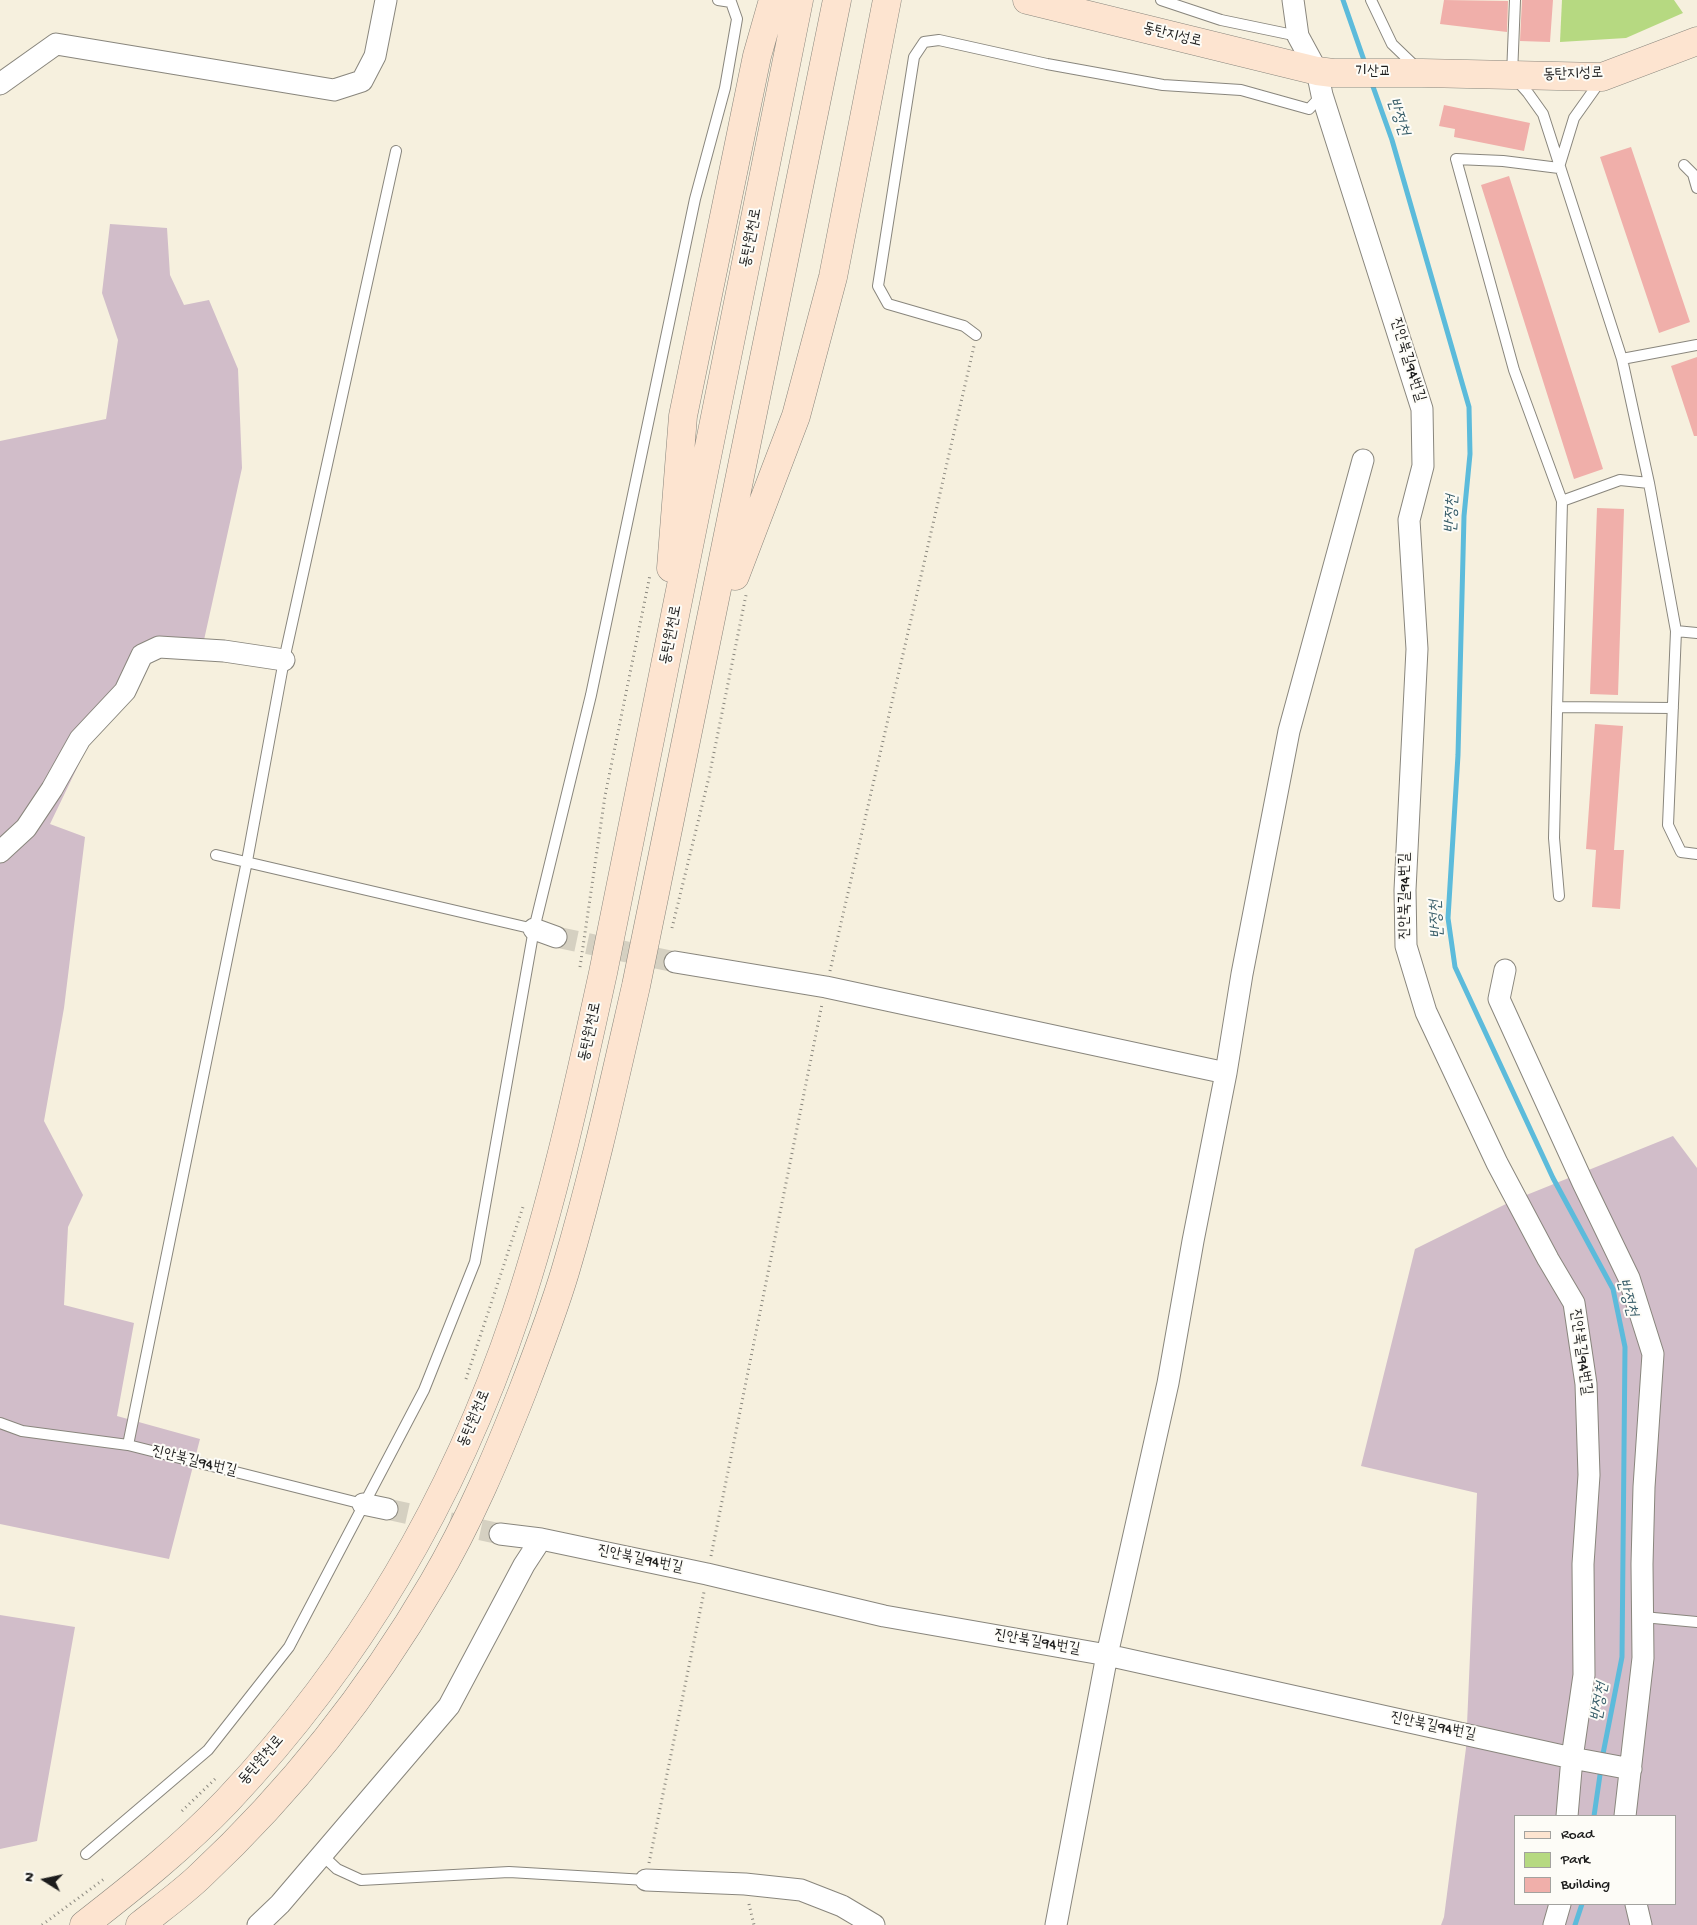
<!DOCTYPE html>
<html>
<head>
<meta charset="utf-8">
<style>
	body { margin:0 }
	#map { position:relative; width:1697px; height:1925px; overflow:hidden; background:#f6f0de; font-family:"Gochi Hand",sans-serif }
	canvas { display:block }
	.legend { position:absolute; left:1514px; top:1815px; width:162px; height:90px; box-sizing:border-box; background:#fdfcf7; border:1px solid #a3a29f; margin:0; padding:6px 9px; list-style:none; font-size:15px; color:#1c1c1c }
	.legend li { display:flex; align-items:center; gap:10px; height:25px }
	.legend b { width:25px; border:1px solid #a3a29f }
	.north { position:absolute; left:20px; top:1855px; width:50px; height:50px; -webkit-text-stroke:4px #fdfcf7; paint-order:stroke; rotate:280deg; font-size:14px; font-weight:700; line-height:20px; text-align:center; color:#1c1c1c }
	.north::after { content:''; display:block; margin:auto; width:18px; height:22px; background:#1c1c1c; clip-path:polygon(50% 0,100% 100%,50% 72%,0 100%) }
</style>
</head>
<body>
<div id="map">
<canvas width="1697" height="1925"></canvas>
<ul class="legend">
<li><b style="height:6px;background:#fde4d0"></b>Road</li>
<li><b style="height:14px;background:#b6d981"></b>Park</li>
<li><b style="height:14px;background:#f0afaa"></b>Building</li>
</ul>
<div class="north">N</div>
</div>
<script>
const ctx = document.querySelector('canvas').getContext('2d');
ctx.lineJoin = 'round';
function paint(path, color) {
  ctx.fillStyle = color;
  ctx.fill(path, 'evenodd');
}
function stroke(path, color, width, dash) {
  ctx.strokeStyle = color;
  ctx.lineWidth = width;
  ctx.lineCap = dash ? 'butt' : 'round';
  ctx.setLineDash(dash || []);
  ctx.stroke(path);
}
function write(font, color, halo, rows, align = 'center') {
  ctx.font = font + ' "Gochi Hand","Poor Story",sans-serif';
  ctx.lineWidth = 4;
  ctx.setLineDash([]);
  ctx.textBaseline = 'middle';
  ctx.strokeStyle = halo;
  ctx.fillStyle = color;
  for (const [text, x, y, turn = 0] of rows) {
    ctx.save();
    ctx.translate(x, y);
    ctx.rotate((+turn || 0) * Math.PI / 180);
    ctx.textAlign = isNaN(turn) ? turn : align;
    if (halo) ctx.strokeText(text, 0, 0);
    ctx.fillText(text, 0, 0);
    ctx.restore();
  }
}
const industrial = new Path2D(`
	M 110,224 L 167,228 L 170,275 L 184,305 L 209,300 L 238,369 L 242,468 L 202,649 L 136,659 L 90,741 L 50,824 L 85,837 L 64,1008 L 44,1121 L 83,1195 L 68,1227 L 64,1305 L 134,1323 L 117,1416 L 200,1439 L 169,1559 L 0,1524 L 0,441 L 106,419 L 118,340 L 102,293 Z
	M 1673,1136 L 1697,1168 L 1697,1925 L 1441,1925 L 1444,1917 L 1466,1748 L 1477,1493 L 1361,1466 L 1415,1249 L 1514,1200 ZM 1516,1816 L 1676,1816 L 1676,1904 L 1516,1904 Z
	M 0,1615 L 75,1627 L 37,1841 L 0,1849 Z`);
const green = new Path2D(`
	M 1562,0 L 1674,0 L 1683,13 L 1626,38 L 1560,42 Z`);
const stream = new Path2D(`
	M 1343,0 L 1366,66
	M 1371,81 L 1392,140 L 1469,407 L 1470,454 L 1464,516 L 1458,755 L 1448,918 L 1455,967 L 1553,1178 L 1613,1289 L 1625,1347 L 1622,1657 L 1602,1759
	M 1594,1816 L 1601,1768
	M 1575,1925 L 1582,1904`);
const building = new Path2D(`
	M 1444,0 L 1508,1 L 1507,32 L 1440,24 Z
	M 1522,0 L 1553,0 L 1550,42 L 1520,41 Z
	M 1444,105 L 1530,123 L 1524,151 L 1454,137 L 1455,129 L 1439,126 Z
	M 1631,147 L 1690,322 L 1659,333 L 1600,157 Z
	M 1509,176 L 1603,469 L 1574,479 L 1481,185 Z
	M 1697,357 L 1697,436 L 1694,436 L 1671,366 Z
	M 1597,508 L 1624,509 L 1618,695 L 1590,694 Z
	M 1595,724 L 1623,726 L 1614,850 L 1624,850 L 1620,909 L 1592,907 L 1596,850 L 1586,849 Z`);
const streetTunnel = new Path2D(`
	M 556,937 L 675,962
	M 387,1509 L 500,1534`);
const path = new Path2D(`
	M 672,928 L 709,777 L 746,595
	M 580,967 L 605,796 L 650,575
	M 830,971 L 974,346
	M 466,1379 L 523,1207
	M 711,1556 L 822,1004
	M 182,1811 L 215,1779
	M 649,1863 L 704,1592
	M 749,1904 L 754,1925
	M 42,1925 L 104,1879`);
const lane = new Path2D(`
	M 1161,0 L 1221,20 L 1298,36
	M 1371,0 L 1392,44 L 1418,69
	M 1515,0 L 1512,75 L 1528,93 L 1543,114 L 1622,359 L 1649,483 L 1676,631 L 1668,825 L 1681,852 L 1697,854
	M 1684,165 L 1693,174 L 1697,188
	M 1559,167 L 1574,118 L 1601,80
	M 976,335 L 964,326 L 888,304 L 878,286 L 914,57 L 924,42 L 939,40 L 1047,64 L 1163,85 L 1241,90 L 1309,109 L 1322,95
	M 1622,359 L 1697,345
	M 1562,501 L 1620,480 L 1649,483
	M 1676,631 L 1697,633
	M 1557,707 L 1673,708
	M 216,855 L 534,929
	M 1559,896 L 1554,838 L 1562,501 L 1514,370 L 1456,159 L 1503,161 L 1559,168
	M 0,1423 L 22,1431 L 128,1445 L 363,1504
	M 128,1445 L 247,861 L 284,660 L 396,151
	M 1643,1617 L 1697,1622
	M 86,1854 L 208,1750 L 289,1647 L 424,1390 L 475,1262 L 534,929 L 591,695 L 695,199 L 725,88 L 737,19 L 731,2 L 718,0
	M 322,1855 L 337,1869 L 361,1880 L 509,1872 L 646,1880`);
const street = new Path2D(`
	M 1293,0 L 1298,36 L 1317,71 L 1322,95 L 1422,409 L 1423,466 L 1409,520 L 1417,649 L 1405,890 L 1406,946 L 1426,1012 L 1497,1163 L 1548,1259 L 1574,1303 L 1586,1384 L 1589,1475 L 1583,1564 L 1584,1675 L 1572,1758 L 1567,1816
	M 0,84 L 56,44 L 334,90 L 362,81 L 375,56 L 386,0
	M 0,852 L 26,828 L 52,789 L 80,739 L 125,691 L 142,655 L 159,647 L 224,651 L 284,660
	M 534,929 L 556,937
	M 675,962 L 826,987 L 1226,1073
	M 1505,970 L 1499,999 L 1583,1183 L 1629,1278 L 1653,1354 L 1644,1487 L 1642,1564 L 1643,1658 L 1625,1816
	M 363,1504 L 387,1509
	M 500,1534 L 541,1539 L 707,1574 L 884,1616 L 1107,1655 L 1572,1758 L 1631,1769
	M 646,1880 L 745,1884 L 801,1890 L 842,1906 L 874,1925
	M 1636,1904 L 1641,1925
	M 258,1925 L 280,1904 L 449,1706 L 524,1565 L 541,1539
	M 1056,1925 L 1107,1655 L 1168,1383 L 1193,1241 L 1226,1073 L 1242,974 L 1289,731 L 1363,460
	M 1554,1925 L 1560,1904`);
const secondary = new Path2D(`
	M 1027,0 L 1317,71 L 1333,73 L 1422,73 L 1602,77 L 1697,41
	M 671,568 L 683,416 L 757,56 L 773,0
	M 735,576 L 796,416 L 833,277 L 887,0
	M 84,1925 C 134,1886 183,1847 227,1801 C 359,1661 455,1496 516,1314 C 553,1202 578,1088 603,973 L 799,0
	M 140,1925 C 160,1909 181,1894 199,1877 C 291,1791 370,1691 433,1583 C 469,1522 497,1456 523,1390 C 538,1351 553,1312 565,1272 C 593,1178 614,1082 636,986 L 837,0`);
const streetNames = [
	["동탄지성로",1172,36,14],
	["기산교",1373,73],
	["동탄지성로",1573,75,-2],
	["동탄원천로",752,238,-79],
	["진안북길94번길",1407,360,73],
	["동탄원천로",672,635,-79],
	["진안북길94번길",1406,896,-90],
	["동탄원천로",591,1032,-78],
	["진안북길94번길",1580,1352,82],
	["동탄원천로",475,1419,-67],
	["진안북길94번길",194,1462,14],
	["진안북길94번길",640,1560,12],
	["진안북길94번길",1037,1643,10],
	["진안북길94번길",1433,1727,12],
	["동탄원천로",262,1761,-49]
];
const waterNames = [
	["반정천",1397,117,71],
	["반정천",1453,514,-87],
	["반정천",1438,919,-93],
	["반정천",1626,1298,74],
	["반정천",1601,1702,-80]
];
paint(industrial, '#d1bdc9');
paint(green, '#b6d981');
stroke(stream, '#5cbbdb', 5);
paint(building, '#f0afaa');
stroke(streetTunnel, '#d5d0c1', 21, [21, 11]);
stroke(lane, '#89867d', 12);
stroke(street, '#89867d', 23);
stroke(secondary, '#89867d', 29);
stroke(path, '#89867d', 3, [1, 4]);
stroke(lane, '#fff', 10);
stroke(street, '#fff', 21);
stroke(secondary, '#fde4d0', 28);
write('15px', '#1c1c1c', '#fdfcf7', streetNames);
write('italic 16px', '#365c68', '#fdfcf7', waterNames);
</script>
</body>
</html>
